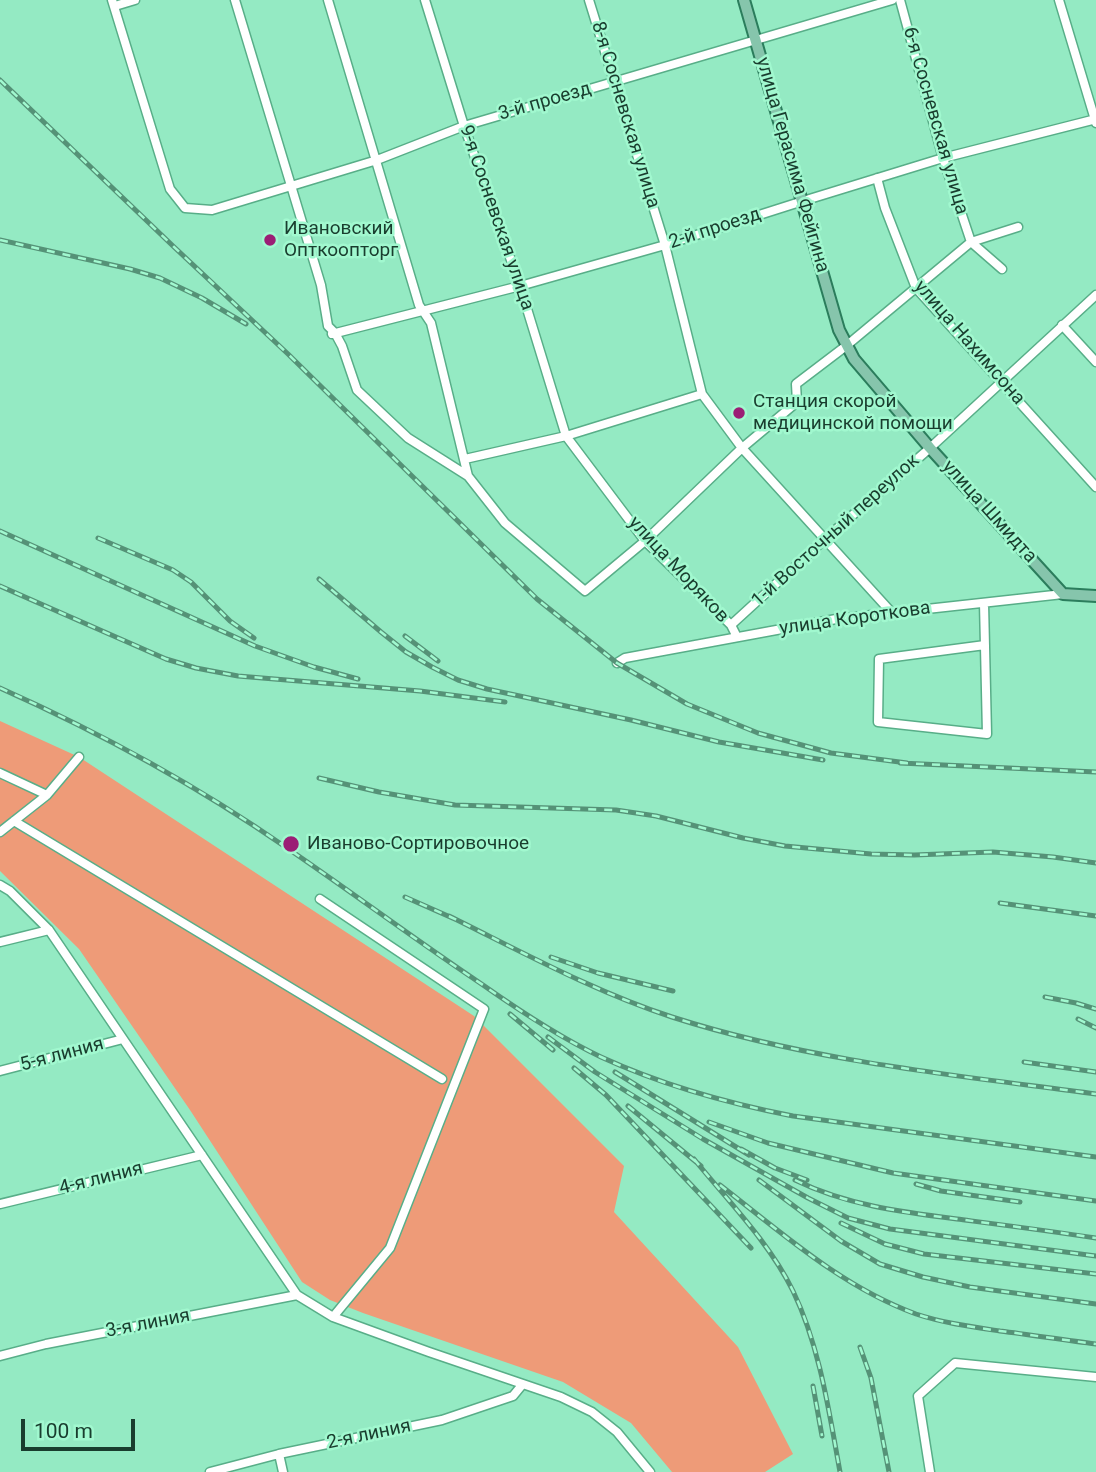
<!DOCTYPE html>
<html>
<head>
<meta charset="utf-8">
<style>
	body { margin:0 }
	#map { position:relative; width:1096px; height:1472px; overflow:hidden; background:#94eac3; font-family:Roboto,sans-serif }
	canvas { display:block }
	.scale { position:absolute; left:21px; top:1419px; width:114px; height:32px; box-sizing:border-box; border:4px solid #193d2e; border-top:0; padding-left:9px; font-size:21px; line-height:24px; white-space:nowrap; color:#193d2e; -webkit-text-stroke:5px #a1f8cf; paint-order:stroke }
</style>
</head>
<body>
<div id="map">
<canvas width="1096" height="1472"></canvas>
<div class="scale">100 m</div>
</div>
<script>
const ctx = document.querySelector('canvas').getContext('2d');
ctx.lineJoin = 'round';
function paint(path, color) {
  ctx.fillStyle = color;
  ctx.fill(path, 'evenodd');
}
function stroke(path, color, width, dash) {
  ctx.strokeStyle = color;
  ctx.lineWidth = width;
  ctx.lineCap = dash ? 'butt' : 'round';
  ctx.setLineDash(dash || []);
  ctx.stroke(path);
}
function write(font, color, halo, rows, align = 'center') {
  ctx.font = font + ' Roboto,sans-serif';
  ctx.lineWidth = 5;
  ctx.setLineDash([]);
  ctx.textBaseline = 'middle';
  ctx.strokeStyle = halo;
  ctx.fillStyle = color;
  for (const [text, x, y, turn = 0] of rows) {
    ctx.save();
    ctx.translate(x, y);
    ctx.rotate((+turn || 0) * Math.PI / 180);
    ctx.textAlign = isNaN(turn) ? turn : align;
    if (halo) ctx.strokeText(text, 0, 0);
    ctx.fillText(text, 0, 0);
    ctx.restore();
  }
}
const green = new Path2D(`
	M 0,721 L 79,757 L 474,1016 L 624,1166 L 614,1212 L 738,1347 L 793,1454 L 765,1472 L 672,1472 L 631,1423 L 563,1382 L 363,1313 L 330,1300 L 302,1282 L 190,1110 L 79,949 L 0,871 Z`);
const minor = new Path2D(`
	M 112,0 L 170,189 L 185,208 L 212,210 L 377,160 L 464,126 L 892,0
	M 235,0 L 321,285 L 328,326 L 335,333 L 342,346 L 357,390 L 408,438 L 468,476 L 505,523 L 585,591 L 645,541 L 742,448 L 797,402 L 796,384 L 846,346 L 971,242 L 1018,227
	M 328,0 L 419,305 L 431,323 L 468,476
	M 425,0 L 464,126 L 520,286 L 566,436 L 645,541 L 731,625 L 737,637
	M 589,0 L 665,245 L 702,394 L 742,448 L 892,613
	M 900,0 L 943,158 L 971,242
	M 1059,0 L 1096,123
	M 115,6 L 135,0
	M 877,178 L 885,208 L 916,288 L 1096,487
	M 971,242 L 1002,269
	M 1062,325 L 1096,362
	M 332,334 L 520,286 L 665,245 L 803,201 L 943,158 L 1096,119
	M 465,459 L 566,436 L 702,394
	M 984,603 L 987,734 L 878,722 L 879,659 L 985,645
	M 731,625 L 825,539 L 930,448 L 1096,295
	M 617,663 L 625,658 L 836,619 L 1063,594
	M 0,773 L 47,795
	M 14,821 L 442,1079
	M 0,832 L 47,795 L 79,757
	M 0,885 L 10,891 L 49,930 L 297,1295 L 333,1317 L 429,1352 L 561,1397 L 592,1412 L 617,1432 L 650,1472
	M 320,899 L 484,1009 L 390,1248 L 333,1317
	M 0,942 L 49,930
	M 0,1071 L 123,1039
	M 0,1204 L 202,1155
	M 0,1356 L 46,1344 L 297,1295
	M 279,1454 L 283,1472
	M 210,1472 L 279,1454 L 442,1420 L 513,1396 L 522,1385
	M 930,1472 L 918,1396 L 955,1363 L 1096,1377`);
const major = new Path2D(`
	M 744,0 L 839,330 L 854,359 L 930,448 L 1063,594 L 1096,596`);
const rail = new Path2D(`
	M 0,80 L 173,246 L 288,354 L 537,599 L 617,663 L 687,704 L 758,733 L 831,753 L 907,763
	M 0,240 L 130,269 L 160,278 L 202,298 L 246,324
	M 0,531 L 255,646 L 314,667 L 358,679
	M 98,538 L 173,570 L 191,582 L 230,621 L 254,638
	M 319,579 L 381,632 L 406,652 L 432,667 L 458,680 L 487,689 L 631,720 L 719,742 L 823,760
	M 0,586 L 166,659 L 196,668 L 238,676 L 420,691 L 505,702
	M 405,636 L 438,661
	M 0,688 C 101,733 196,785 287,848 C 353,893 417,941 483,985 C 520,1011 559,1037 601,1057 C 662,1085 726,1103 793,1116 L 1096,1157
	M 900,763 L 1096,772
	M 319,778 L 379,792 L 455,805 L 616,810 L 656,816 L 743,838 L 785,846 L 871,854 L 914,855 L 993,852 L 1053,857 L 1096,863
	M 405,897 L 457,920
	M 1000,903 L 1096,916
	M 449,916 C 522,952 595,992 672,1017 C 809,1061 954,1075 1096,1094
	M 551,957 L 598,973 L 673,991
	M 1045,997 L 1076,1003 L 1096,1009
	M 510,1014 L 553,1050
	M 1078,1019 L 1096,1028
	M 548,1037 L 595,1072 L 703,1139 L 808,1198 L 848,1218 L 890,1229 L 1096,1256
	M 1024,1062 L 1096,1072
	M 574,1068 L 606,1095 L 751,1248
	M 615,1072 L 749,1155
	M 628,1106 L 701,1166
	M 709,1122 L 768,1143 L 893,1173 L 1096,1201
	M 741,1149 L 775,1168 L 807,1180
	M 694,1159 C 728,1201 769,1242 793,1291 C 820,1347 829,1412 840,1472
	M 759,1180 L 841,1241 L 880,1264 L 923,1277 L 970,1287 L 1096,1304
	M 795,1180 C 846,1205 901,1212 957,1219 C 1003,1225 1050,1231 1096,1238
	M 916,1184 L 941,1191 L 1020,1202
	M 720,1185 C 782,1233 842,1287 916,1314 C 943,1323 973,1327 1000,1331 C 1032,1335 1064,1340 1096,1344
	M 841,1223 L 885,1244 L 924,1254 L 1096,1274
	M 860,1347 L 871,1378 L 889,1472
	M 813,1386 L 822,1436`);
const markers = [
	[270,240,7,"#9b1e75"],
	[739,413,7,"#9b1e75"],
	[291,844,9,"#9b1e75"]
];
const streetNames = [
	["3-й проезд",545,102,-16],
	["8-я Сосневская улица",625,115,73],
	["6-я Сосневская улица",935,121,74],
	["улица Герасима Фейгина",792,165,74],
	["9-я Сосневская улица",496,218,71],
	["2-й проезд",715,229,-18],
	["улица Нахимсона",969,343,49],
	["улица Шмидта",989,512,48],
	["1-й Восточный переулок",836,531,-42],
	["улица Моряков",678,570,47],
	["улица Короткова",855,619,-8],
	["5-я линия",62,1055,-15],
	["4-я линия",101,1179,-14],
	["3-я линия",148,1324,-11],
	["2-я линия",369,1435,-12]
];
const poiNames = [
	["Ивановский",284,229],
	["Опткоопторг",284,251],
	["Станция скорой",753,402],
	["медицинской помощи",753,424],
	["Иваново-Сортировочное",307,844]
];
paint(green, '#ee9b78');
stroke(minor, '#58ae88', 11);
stroke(major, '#2b7d5c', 14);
stroke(minor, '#fff', 8);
stroke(major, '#86c5ac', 10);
stroke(rail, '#559277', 5);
stroke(rail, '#a1f8cf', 2.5, [8]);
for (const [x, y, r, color] of markers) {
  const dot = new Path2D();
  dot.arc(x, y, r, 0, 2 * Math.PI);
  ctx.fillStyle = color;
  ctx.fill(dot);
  stroke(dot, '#a1f8cf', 2.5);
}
write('19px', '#193d2e', '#a1f8cf', streetNames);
write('19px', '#193d2e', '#a1f8cf', poiNames, 'left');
</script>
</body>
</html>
